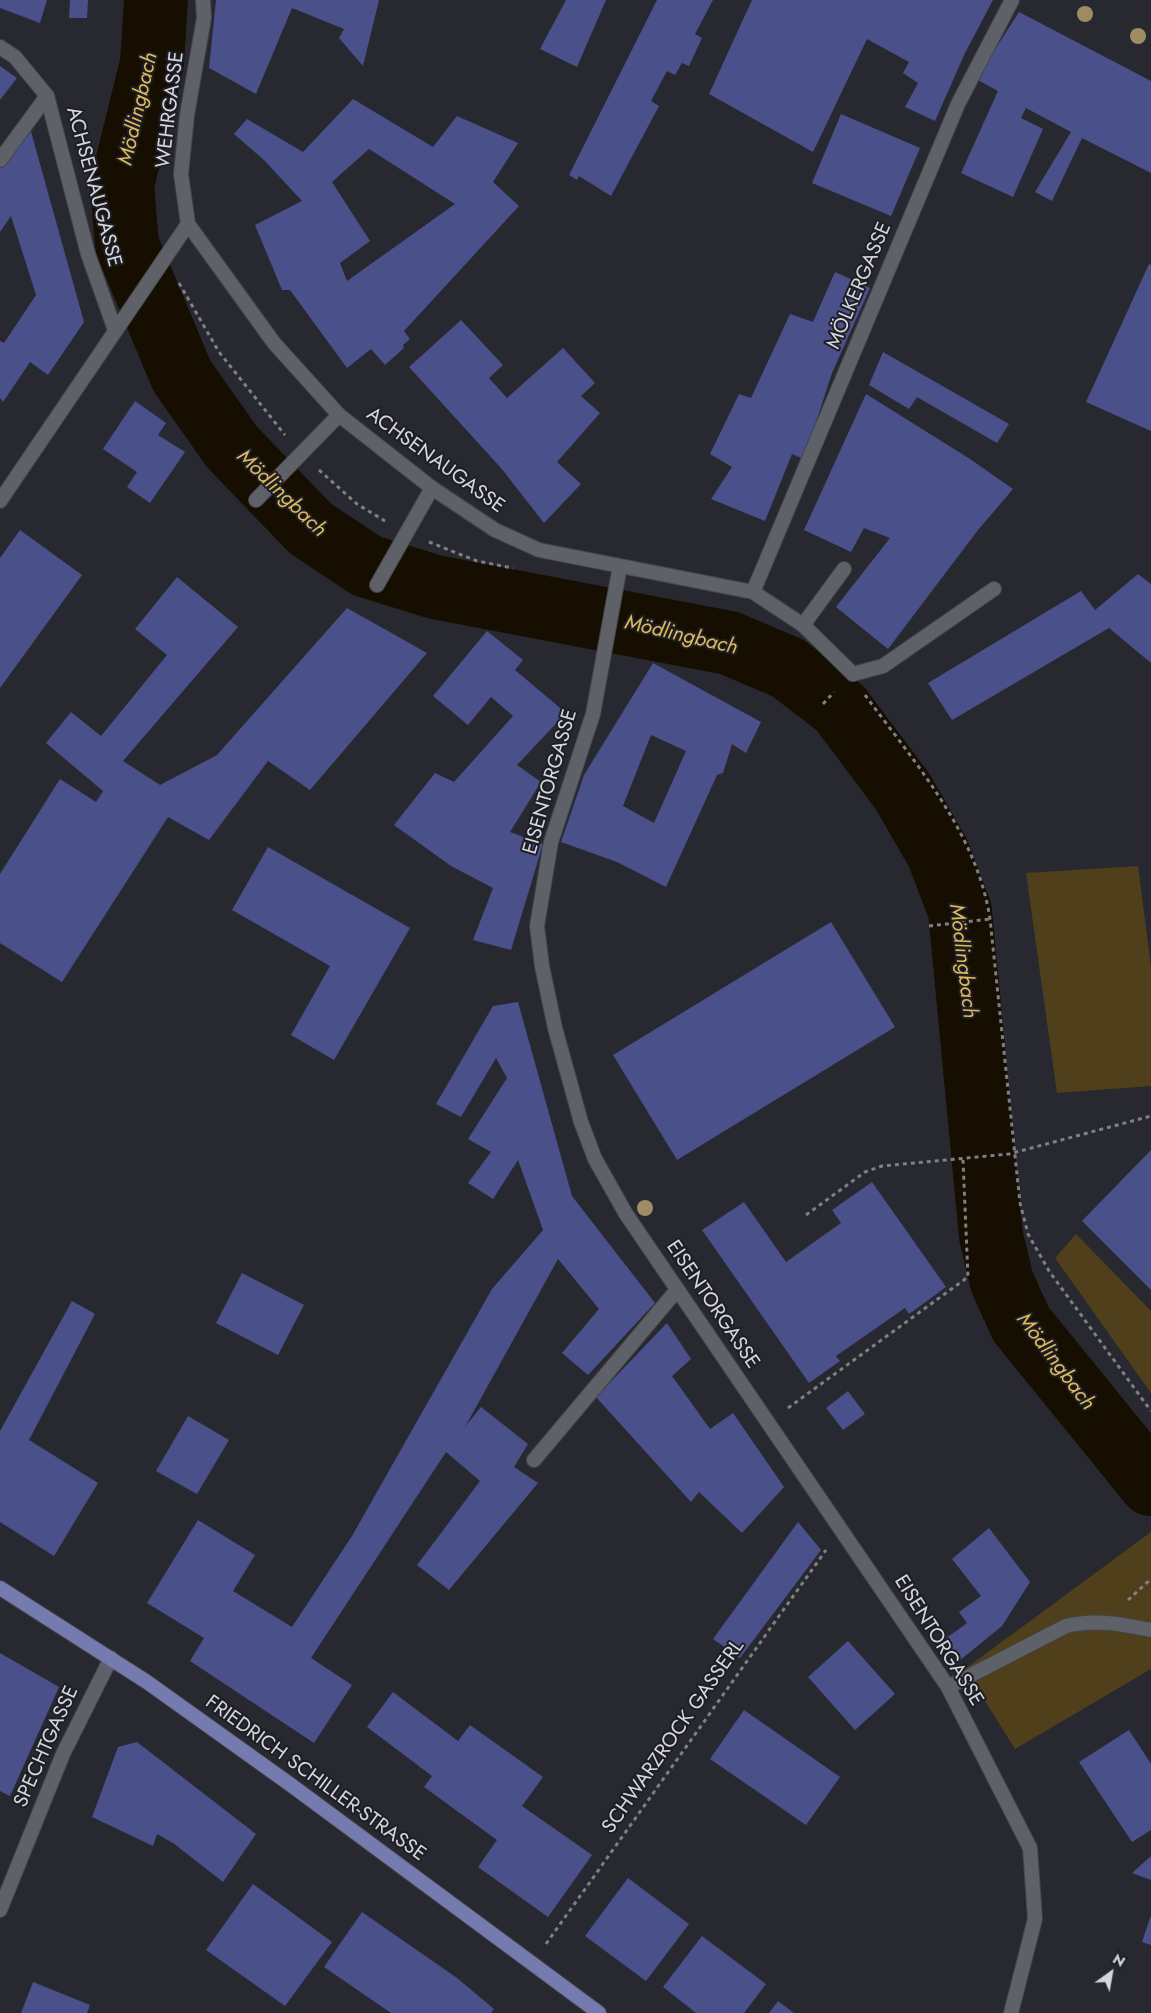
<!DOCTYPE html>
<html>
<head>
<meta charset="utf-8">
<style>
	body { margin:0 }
	#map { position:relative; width:1151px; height:2013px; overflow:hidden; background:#282930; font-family:Jost,sans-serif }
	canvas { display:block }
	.north { position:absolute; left:1086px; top:1948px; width:50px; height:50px; -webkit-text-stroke:4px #1e1f26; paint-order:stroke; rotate:32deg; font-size:14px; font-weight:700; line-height:20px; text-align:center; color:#d6d7dc }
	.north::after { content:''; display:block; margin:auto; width:18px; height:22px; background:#d6d7dc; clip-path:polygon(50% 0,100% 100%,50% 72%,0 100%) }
</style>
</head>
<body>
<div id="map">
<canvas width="1151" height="2013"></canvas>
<div class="north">N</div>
</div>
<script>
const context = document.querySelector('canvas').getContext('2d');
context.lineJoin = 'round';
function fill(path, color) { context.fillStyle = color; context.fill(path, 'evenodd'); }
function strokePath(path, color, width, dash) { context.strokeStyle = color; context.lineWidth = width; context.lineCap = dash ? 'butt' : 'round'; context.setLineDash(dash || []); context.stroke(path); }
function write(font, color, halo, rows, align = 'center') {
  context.font = font + ' Jost,sans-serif'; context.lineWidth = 4; context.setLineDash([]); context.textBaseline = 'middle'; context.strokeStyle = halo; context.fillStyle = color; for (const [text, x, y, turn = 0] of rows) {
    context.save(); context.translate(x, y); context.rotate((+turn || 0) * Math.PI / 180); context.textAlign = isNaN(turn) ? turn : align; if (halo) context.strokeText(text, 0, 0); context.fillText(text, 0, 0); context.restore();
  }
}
fill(new Path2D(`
	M1138,866L1151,967V1086L1057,1093L1026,873Z
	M1076,1234L1151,1311V1393L1055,1258Z
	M1151,1532V1669L1015,1749L965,1669Z`), '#4f401b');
strokePath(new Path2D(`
	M156,0L152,63L122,185L127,245L182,376L232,447L311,529L367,566L435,587L729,643L788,668L840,708L903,792L938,853L960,911L991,1236L1002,1282L1021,1324L1151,1484`), '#160e00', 64);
fill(new Path2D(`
	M0,0H47L40,23L0,8Z
	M70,0H88L87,18H69Z
	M216,0H379L363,66L339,38L344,29L292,8L256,94L209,68Z
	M566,0H606L577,67L540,49Z
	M657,0H713L695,34L702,38L689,66L682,63L675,75L667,71L651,101L659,106L611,196L579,176L577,180L569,175Z
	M752,0H993L965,53L935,121L905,107L918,83L903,73L909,62L867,39L813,152L709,94Z
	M1019,12L1151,81V173L1082,138L1052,201L1035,192L1071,132L1026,108L1021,118L1043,129L1013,197L961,173L998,91L976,79Z
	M0,66L17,78L0,100Z
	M353,99L433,147L457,116L518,143L493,182L519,206L404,331L410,339L403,345L404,348L385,365L371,349L347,368L290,290H282L255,225L302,201L264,160L234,134L247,119L303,152ZM369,149L455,204L347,281L340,263L370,241L332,182Z
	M841,114L920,148L891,216L812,183Z
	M30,128L84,322L48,375L30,362L3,402L0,398V341L4,343L36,295L11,216L0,232V169Z
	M1149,264L1151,265V431L1086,402Z
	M835,272L870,288L832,373L804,459L792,454L765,521L711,499L732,467L710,454L739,394L751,398L790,314L813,322Z
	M461,320L503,365L489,378L507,398L563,348L595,383L581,396L600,413L557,462L581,484L544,523L501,468L409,367Z
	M883,352L1009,424L997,443L917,397L909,409L869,385Z
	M866,394L970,459L1013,489L978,530L888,649L836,607L890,538L864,528L851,552L804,530Z
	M135,401L166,423L158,435L185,452L150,503L127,487L137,472L103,449Z
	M20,530L82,575L0,688V558Z
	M1138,574L1151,584V663L1109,628L952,720L928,683L1081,591L1095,610Z
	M177,577L238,627L123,761L160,785L217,755L347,608L427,653L310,790L268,761L209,840L168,817L62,982L0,943V874L60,779L96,802L103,791L46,743L71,712L101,736L167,655L135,629Z
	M487,631L523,660L515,670L566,713L517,765L541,782L510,832L543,844L511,950L473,940L493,888L451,866L394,825L435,773L454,782L513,716L491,697L468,725L433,696Z
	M653,663L761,722L746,753L732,744L723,773L717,775L666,887L617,862L561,842L584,775ZM651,735L686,751L654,823L623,806Z
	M268,847L410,928L334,1060L291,1035L330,966L232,910Z
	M831,922L895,1027L677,1160L613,1055Z
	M518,1002L572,1196L655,1303L588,1375L562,1353L599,1309L558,1259L465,1427L481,1407L528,1444L514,1467L538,1483L449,1590L417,1565L480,1481L446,1452L311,1658L352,1685L314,1743L190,1661L204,1638L147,1603L198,1520L255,1555L233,1591L292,1627L352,1536L492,1289L543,1230L518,1160L493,1199L468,1183L491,1152L468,1139L507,1078L496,1058L461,1117L436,1104L493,1006Z
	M1151,1150V1290L1082,1221Z
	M872,1182L946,1287L909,1314L905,1308L836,1356L840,1361L809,1383L702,1230L744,1202L786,1262L841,1223L832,1210Z
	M242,1273L304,1305L278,1355L216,1323Z
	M72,1301L95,1314L29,1440L98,1483L54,1556L0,1522V1431Z
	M667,1323L691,1359L672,1376L710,1429L733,1413L784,1487L742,1533L699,1492L691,1502L596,1397Z
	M848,1391L865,1414L843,1430L826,1408Z
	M188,1416L229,1440L197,1494L156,1471Z
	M798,1522L821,1550L740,1658L713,1639Z
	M989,1528L1030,1582L1002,1626L959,1661L945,1639L967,1623L959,1612L981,1596L952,1559Z
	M848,1641L895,1694L855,1730L808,1677Z
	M0,1653L59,1687L10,1796L0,1791Z
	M393,1692L458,1741L470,1725L543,1777L522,1806L592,1855L548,1917L478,1867L497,1840L424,1787L432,1776L367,1727Z
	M744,1710L840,1777L806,1825L710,1759Z
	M1129,1730L1151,1764V1830L1132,1842L1079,1762Z
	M137,1742L256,1834L223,1882L173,1843L157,1834L153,1846L92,1817L118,1747Z
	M1151,1856V1880L1132,1873Z
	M628,1878L689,1924L646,1981L585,1936Z
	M253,1884L332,1942L285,2006L206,1950Z
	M362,1912L457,1978L494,2009L491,2013H391L324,1967Z
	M1151,1915V1945L1142,1942Z
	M702,1936L766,1984L744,2013H696L663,1987Z
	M33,1982L90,2005L87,2013H21Z
	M778,2001L794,2013H769Z`), '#4a508a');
const service = new Path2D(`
	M0,160L47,96
	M256,500L339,415
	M377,585L432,488
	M803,625L844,569
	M853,674L883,666L994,589
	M534,1460L677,1290`);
const pedestrian = new Path2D(`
	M948,1687L1066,1626C1096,1619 1121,1624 1151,1630`);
const minor = new Path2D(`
	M203,0L204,18L187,115L181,174L188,224L274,343L339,415L432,488L495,530L539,550L753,592L803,625L853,674
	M0,47L15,57L47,96L88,254L115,330
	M0,501L188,224
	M620,566L593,714L551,842L537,926L542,966L555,1028L581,1122L595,1159L626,1214L948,1687L1030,1848L1035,1919L1011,2013
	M753,592L958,104L1012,0
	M0,1910L63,1754L111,1658`);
const primary = new Path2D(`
	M0,1588L147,1682L291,1785L599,2013`);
strokePath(service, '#44454b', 16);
strokePath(pedestrian, '#44454b', 16);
strokePath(minor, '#44454b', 16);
strokePath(primary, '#44454b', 16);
strokePath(new Path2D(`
	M179,283L219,352L285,435
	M319,470L357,504L385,521
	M429,542L477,561L513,568
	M865,695C915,763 977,833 990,919L1020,1203L1028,1234L1049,1271L1151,1411
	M823,704L834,692
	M929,926L990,919
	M806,1215L865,1172L882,1166L1009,1154L1151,1116
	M788,1408L968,1277L963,1160
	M1128,1600L1151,1579
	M546,1944L826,1550`), '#7f8086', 3, [4, 4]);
strokePath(service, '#5f6169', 14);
strokePath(pedestrian, '#5f6169', 14);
strokePath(minor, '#5f6169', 14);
strokePath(primary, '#757bae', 14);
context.fillStyle = '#9d8c66';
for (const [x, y] of [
	[1085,14],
	[1138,36],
	[645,1208]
]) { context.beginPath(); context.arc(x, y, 8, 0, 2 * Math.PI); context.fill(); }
write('20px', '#d6d7dc', '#1e1f26', [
	["WEHRGASSE",171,110,-83],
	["ACHSENAUGASSE",93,187,75],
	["MÖLKERGASSE",860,286,-67],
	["ACHSENAUGASSE",435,461,36],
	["EISENTORGASSE",551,782,-74],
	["EISENTORGASSE",712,1305,56],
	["EISENTORGASSE",938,1641,58],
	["SCHWARZROCK GASSERL",674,1737,-55],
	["SPECHTGASSE",47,1747,-66],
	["FRIEDRICH SCHILLER-STRASSE",315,1779,36]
]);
write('italic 21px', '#e2bb58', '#1e1f26', [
	["Mödlingbach",139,109,-77],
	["Mödlingbach",281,494,44],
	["Mödlingbach",681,636,13],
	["Mödlingbach",962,961,83],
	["Mödlingbach",1055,1362,53]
]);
</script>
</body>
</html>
